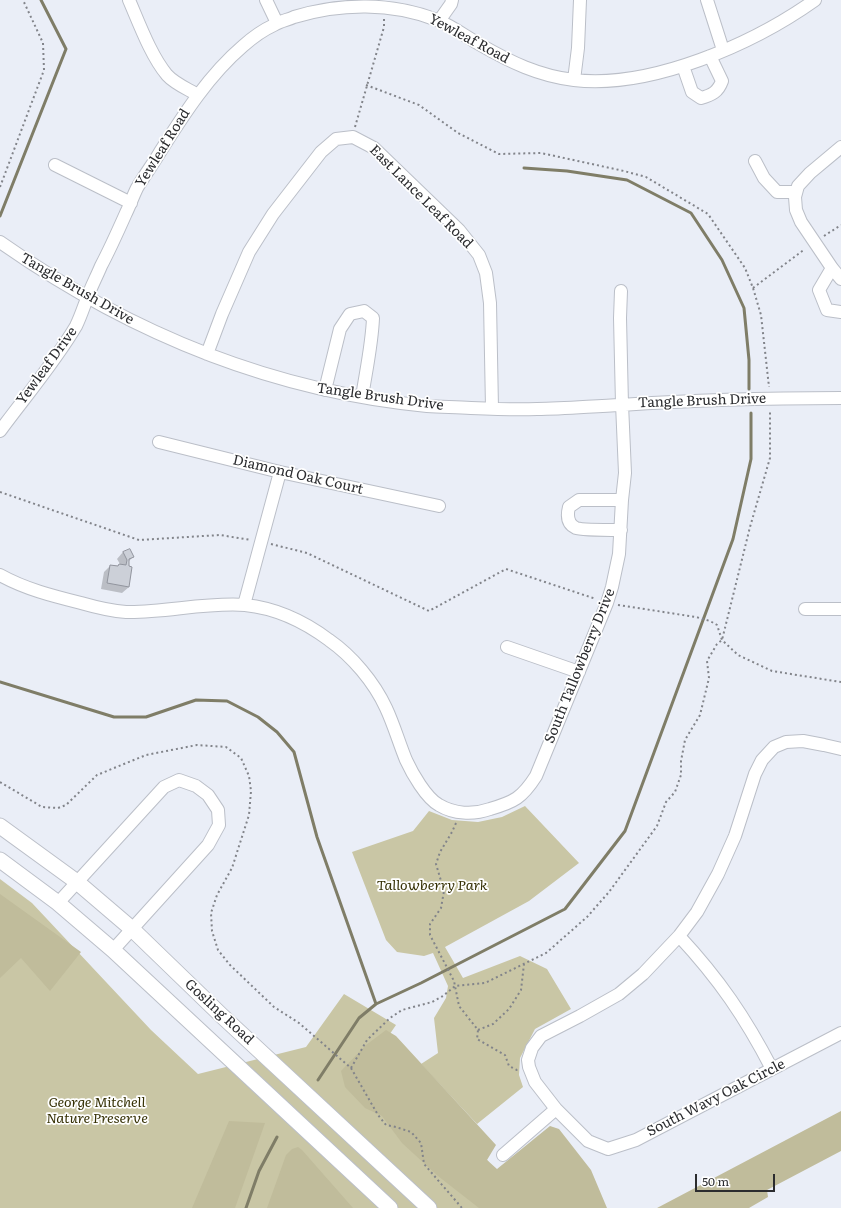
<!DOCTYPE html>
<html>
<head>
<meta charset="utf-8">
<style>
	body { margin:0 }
	#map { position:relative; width:841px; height:1208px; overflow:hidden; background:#eaeef7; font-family:Literata,serif }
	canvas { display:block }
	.scale { position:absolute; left:695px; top:1174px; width:80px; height:18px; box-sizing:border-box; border:2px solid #2b2c2f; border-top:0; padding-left:5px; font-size:12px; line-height:14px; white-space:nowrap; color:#2b2c2f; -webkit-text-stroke:3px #fff; paint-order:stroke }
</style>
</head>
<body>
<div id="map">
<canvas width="841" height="1208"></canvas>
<div class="scale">50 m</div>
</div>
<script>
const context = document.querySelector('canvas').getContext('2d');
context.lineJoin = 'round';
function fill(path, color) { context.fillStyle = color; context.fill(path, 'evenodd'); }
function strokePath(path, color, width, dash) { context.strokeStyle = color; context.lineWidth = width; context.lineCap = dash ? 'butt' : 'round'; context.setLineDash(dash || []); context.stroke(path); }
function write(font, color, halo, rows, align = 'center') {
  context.font = font + ' Literata,serif'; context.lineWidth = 3.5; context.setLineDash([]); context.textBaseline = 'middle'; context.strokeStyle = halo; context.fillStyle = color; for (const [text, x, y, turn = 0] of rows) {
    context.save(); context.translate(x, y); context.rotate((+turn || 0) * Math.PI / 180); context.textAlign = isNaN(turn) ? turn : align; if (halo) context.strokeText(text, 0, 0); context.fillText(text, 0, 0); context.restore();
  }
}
fill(new Path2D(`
	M525,806L579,863L529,901L445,947L463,978L520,956L547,969L571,1009L535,1029L520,1058L519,1075L523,1087L477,1124L421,1064L438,1053L434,1018L446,998L448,986L433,953L424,956L397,952L386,940L352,852L413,831L429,811L452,820L478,822L502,817Z
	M0,879L32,903L151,1030L198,1074L306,1047L344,994L396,1025L381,1047L479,1150L526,1208H0Z`), '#c9c6a5');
fill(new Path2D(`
	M0,894L81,952L50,991L21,958L0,978Z
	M386,1030L396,1036L496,1145L487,1160L497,1169L550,1126L559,1129L591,1170L607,1208H479L438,1176L402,1143L382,1116L365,1108L345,1087L341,1071L366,1045Z
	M841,1111V1151L767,1190L768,1197L749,1208H657Z
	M229,1121L265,1123L235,1208H192Z
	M298,1147L302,1150L353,1208H267L286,1155L292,1149Z`), '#c0bc9b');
fill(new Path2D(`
	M123,552L133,557L128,562L129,587L122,593L101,589L104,572L110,566L117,567L120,564L117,559Z`), '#0003');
strokePath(new Path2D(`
	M524,168L567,171L627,180L691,213L722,260L744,308L749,360V389
	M0,216L66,49L41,0
	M0,682L114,717H146L196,700L227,701L258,717L277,732L294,752L317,837L376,1004
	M318,1080L359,1018L376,1004L421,983L565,909L625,831L733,539L751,459V413
	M246,1208L259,1171L277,1137`), '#7f7d67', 3);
const building = new Path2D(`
	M130,549L134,557L129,559V566L132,567L129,587L107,583L110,565L118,566L119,564L126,565L127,560L123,552Z`);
fill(building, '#ccd0d8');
strokePath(building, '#91949d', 1);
const minor = new Path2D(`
	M129,0C139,23 151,56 167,75C175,84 188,89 198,95
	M266,0L277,23
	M707,0L723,50
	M439,21L451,4L452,0
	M683,66L692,92L701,98C712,95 718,92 722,81L710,56
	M574,80L578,48L580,0
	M841,147L810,173L798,186L795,197L796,210L801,222L832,268L841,279
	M755,161L764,178L777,192H796
	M55,165L131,203
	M0,242C128,332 270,391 427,406C442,407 456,407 471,408C493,409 515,410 537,409C565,409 593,406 621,405C694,400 768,398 841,398
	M832,268L819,290L827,310L841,312
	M207,354L222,314L249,252L273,214L321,152L336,139L353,137L374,148L459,230L479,255L486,273L490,303L492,408
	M325,390L340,329L350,314L364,311L373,318C372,344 366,371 362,397
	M0,431C25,397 55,362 76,326C80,318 83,309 86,301C90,289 96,278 101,266C110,249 118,231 126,213C130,205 133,196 137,188C144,176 153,164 160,152C184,114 209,75 243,46C252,38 263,30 274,25C280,21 288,20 294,17C340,3 392,2 437,20C452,26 465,36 479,44C510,62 539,76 574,80C651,89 753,44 815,0
	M159,442L280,472L439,506
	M621,530C613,530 581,530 576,528C567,524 567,515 569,507L579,500H622
	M0,575C25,589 53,596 81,603C95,607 111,611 126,612C165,613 205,602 245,605C275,608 305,622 329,640C352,656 374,682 386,708C394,725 399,743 406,760C412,773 426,798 439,805C454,814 473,815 490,809C514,802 522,798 536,776L607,603L612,587L619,554L622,500L625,473L622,404L620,318L621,291
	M244,605L280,472
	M805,609H841
	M507,647L579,672
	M841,749L824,745L803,741L786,742L774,747L762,760L755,774L735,836L718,874L697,912L679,936L643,974L619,994L580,1016L541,1036L532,1048L528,1060L529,1067L535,1082L556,1109L588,1141L608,1149L636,1140L841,1033
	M58,903L164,787L179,780L196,786L208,795L218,810L219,825L208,845L113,950
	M679,936C719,979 745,1017 772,1069
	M503,1155L556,1109`);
const major = new Path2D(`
	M0,826L77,882L132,929L221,1015L429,1208
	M0,860L58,903L113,950L390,1208`);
strokePath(minor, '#bbbfc8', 14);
strokePath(major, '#bbbfc8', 17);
strokePath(new Path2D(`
	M366,85L419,105L458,133L499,154L541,153L624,171L646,177L708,214L745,268L753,288L761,315L769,387
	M355,127L384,27V19
	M0,187L44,70L43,43L23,0
	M824,236L841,225
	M753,288L805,249
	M0,492L139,540L220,535L251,540
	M271,544L307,553L429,611L506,569L596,599
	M618,605L696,617L710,621L717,625L722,640L738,655L772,671L841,682
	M0,782L42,807L58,808L66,805L97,775L146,755L197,745L226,747L241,758L249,776L251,791L249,815L232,868L217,895L211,913L212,931L218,950L230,965L274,1007L299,1023L351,1068L378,1115L386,1125L396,1127L411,1132L421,1143L424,1164L462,1208
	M456,823L452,832L440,852L436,864L444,891L441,908L430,924V935L454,981L459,1006L478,1030L477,1039L505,1055L509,1066L517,1070H518
	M478,1030L493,1024L509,1009L521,990L524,964
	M351,1068L367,1040L390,1018L402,1010L432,1002L443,996L455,986L485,983L546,953L587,917L609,892L657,826L666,802L675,792L681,775V761L685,740L700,715L709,678L707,661L717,644L722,640L750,527L770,458V410`), '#82848a', 2, [2, 3]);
strokePath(minor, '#fff', 12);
strokePath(major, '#fff', 15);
write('14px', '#2b2c2f', '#fff', [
	["Yewleaf Road",469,39,28],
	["Yewleaf Road",163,148,-58],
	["East Lance Leaf Road",421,197,45],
	["Tangle Brush Drive",77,289,30],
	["Yewleaf Drive",47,366,-54],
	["Tangle Brush Drive",380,397,8],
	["Tangle Brush Drive",702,401,-2],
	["Diamond Oak Court",298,475,13],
	["South Tallowberry Drive",580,666,-68],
	["Gosling Road",219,1012,43],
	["South Wavy Oak Circle",716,1098,-27]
]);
write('italic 14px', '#353004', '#fff', [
	["Tallowberry Park",432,886],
	["George Mitchell",97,1103],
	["Nature Preserve",97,1119]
]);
</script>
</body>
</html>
